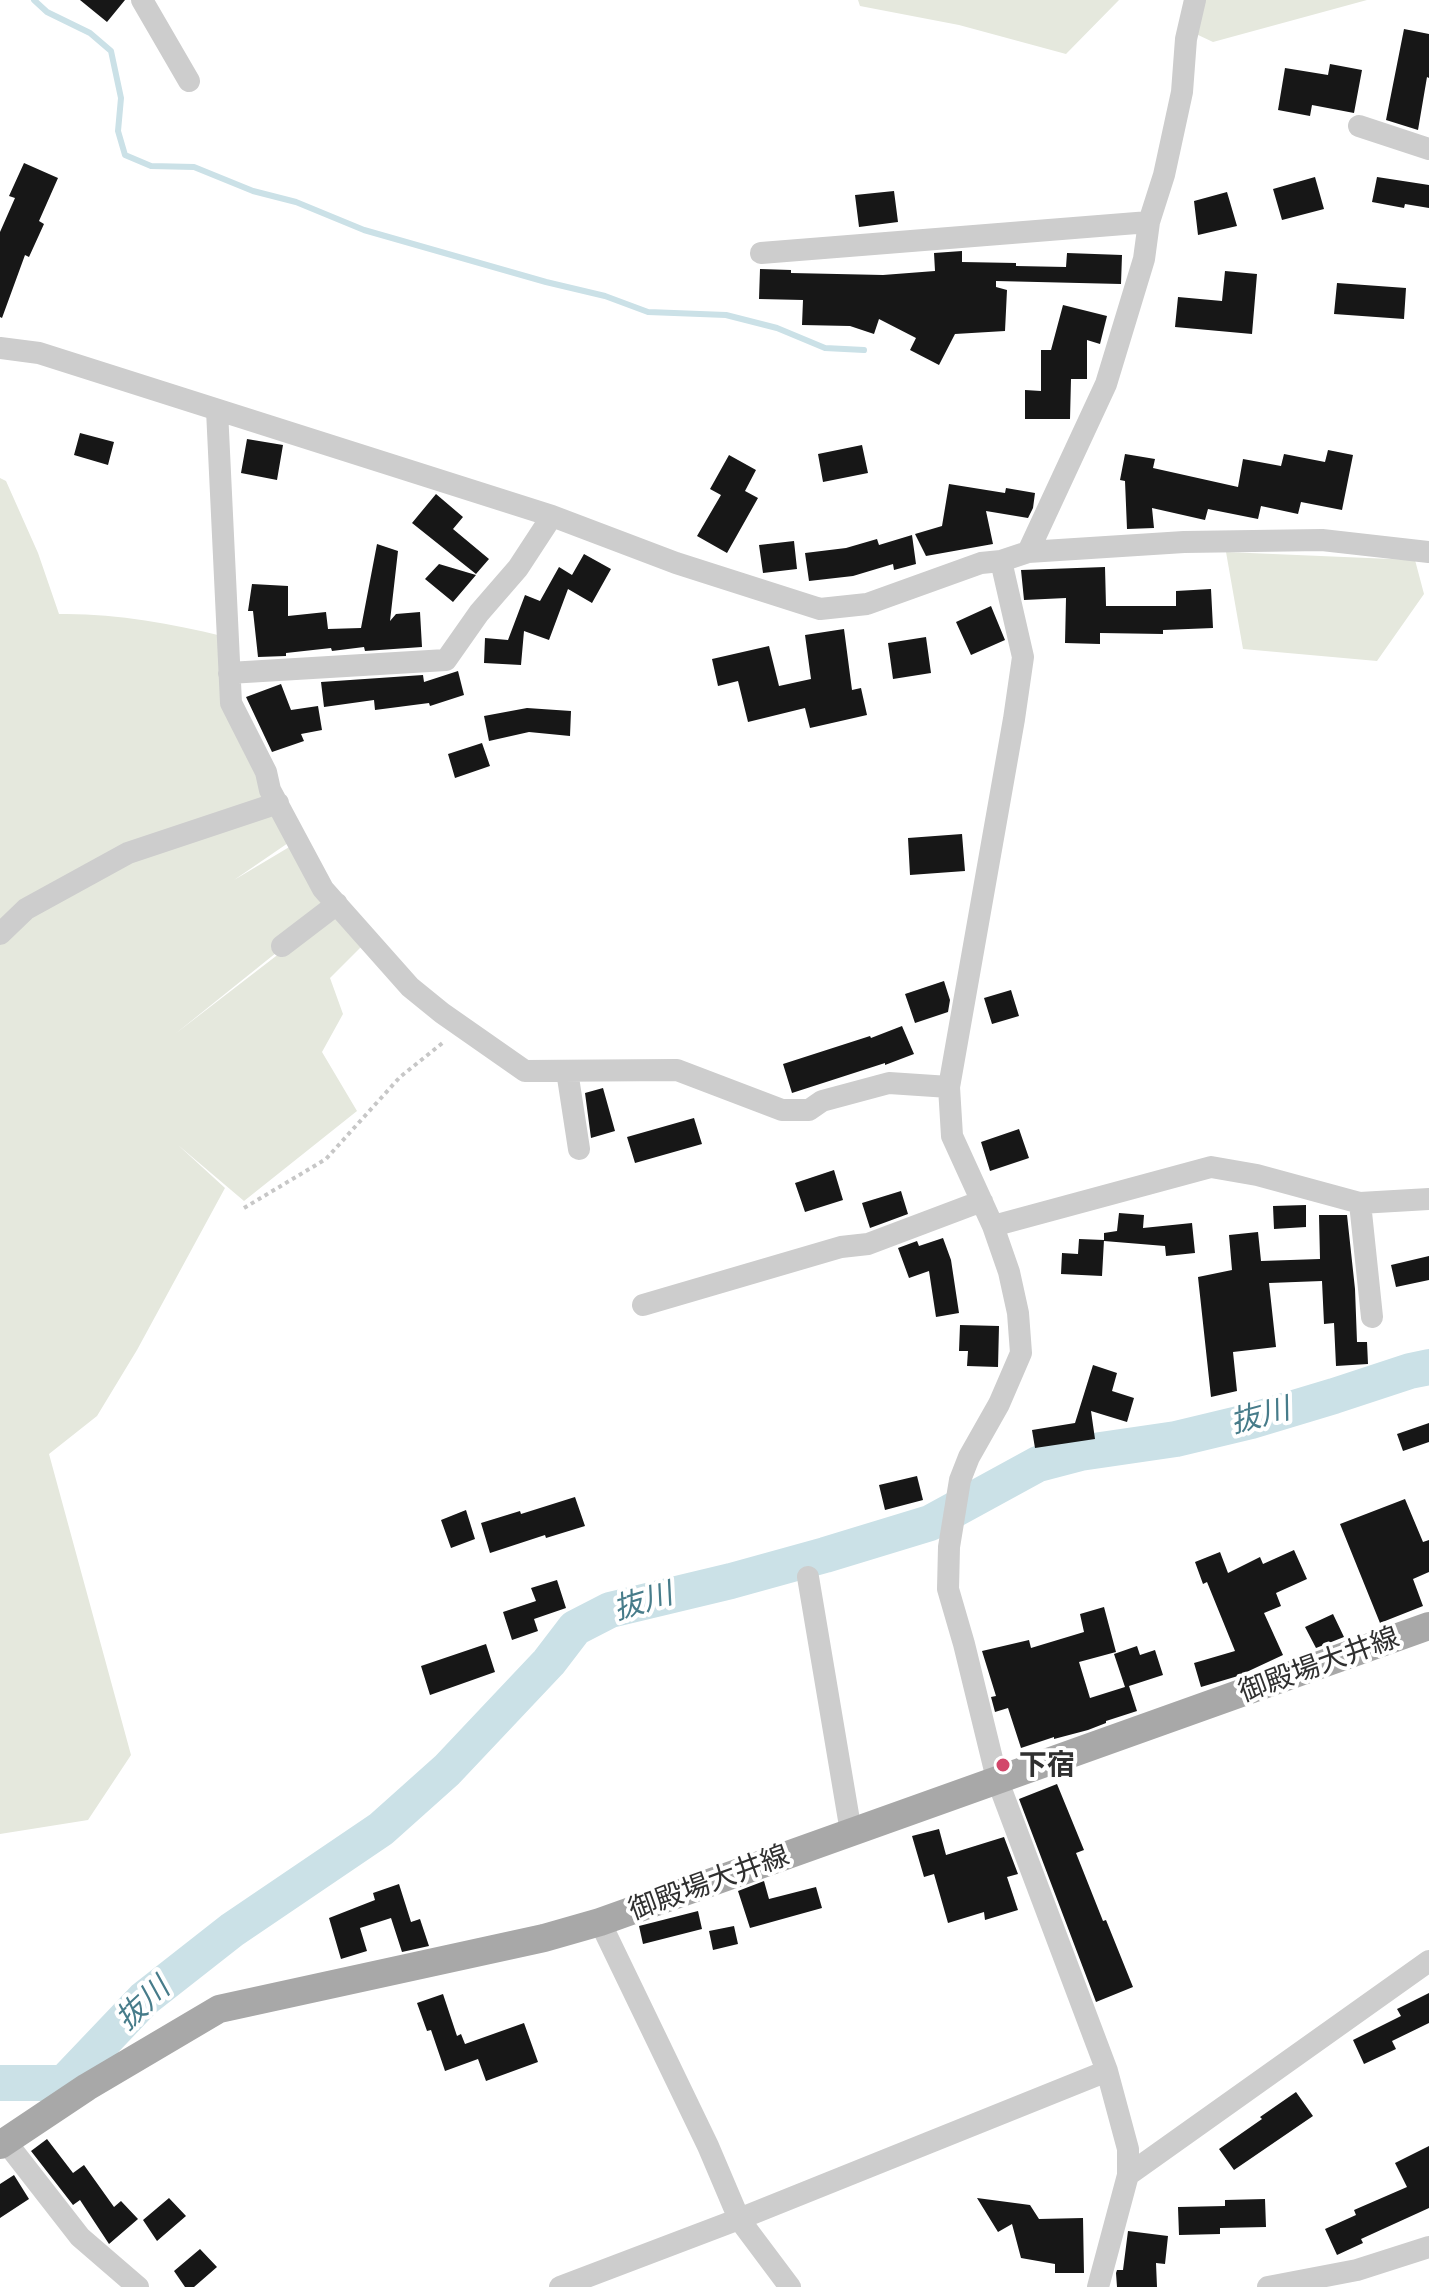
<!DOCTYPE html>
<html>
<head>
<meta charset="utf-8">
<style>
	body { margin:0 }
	canvas { display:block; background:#fff }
</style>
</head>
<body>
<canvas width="1429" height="2287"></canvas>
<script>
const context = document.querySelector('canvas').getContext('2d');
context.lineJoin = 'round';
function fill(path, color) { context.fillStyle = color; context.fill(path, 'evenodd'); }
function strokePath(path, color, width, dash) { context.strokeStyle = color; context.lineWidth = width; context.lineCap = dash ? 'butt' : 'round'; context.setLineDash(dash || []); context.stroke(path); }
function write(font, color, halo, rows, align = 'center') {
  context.font = font + ' "Public Sans","Noto Sans JP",sans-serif'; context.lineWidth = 8; context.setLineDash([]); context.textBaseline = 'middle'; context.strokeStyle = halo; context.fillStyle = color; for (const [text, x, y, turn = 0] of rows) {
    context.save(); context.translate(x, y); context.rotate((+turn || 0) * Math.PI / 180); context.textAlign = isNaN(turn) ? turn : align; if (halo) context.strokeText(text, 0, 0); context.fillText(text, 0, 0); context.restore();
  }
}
fill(new Path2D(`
	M858,0H1119L1066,54L959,25L860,6Z
	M1205,0H1367L1213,42L1196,34Z
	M0,478L6,481L38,553L59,614C113,613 170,623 222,636L230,673L291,841L234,880L296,843L337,904L175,1034L337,909L365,943L330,978L343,1014L322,1052L357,1111L244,1201L178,1145L225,1188L137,1350L97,1416L49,1454L131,1755L88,1820L0,1834Z
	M1226,552L1415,560L1424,594L1377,661L1243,649Z`), '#e5e8dd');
strokePath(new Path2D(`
	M34,0L47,12L90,33L111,51L121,98L118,131L125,155L151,166L194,167L253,191L296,202L364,230L546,282L605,296L648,312L726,315L777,328L825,348L864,350`), '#cbe1e7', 6);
strokePath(new Path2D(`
	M0,2083H64L144,1999L232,1930L381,1829L447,1770L549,1662L575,1628L610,1610L731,1581L825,1555L930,1523L1038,1464L1080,1453L1176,1439L1251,1421L1334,1396L1410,1371L1429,1367`), '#cbe1e7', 36);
fill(new Path2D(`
	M80,0H125L107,22Z
	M1404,29L1429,34V78L1427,77L1418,130L1386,120Z
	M1330,64L1362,70L1354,113L1312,105L1310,116L1278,110L1285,68L1328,75Z
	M24,163L58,178L39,221L44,224L29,257L25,255L2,318L0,317V232L15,198L9,196Z
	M1315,177L1324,209L1282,220L1273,189Z
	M1377,177L1429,185V208L1405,204L1404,208L1372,202Z
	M894,191L898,222L859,227L855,195Z
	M1227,192L1237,226L1198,235L1194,201Z
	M962,251V262L1016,263V266L1066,267L1067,253L1122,255L1121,284L996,281V287L1007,290L1005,331L955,334L939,365L910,350L916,338L879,319L874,334L850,326L802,325L803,300L759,299L760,269L791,270V273L883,275L935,271L934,253Z
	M1225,271L1257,274L1252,334L1175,327L1178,297L1222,301Z
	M1337,283L1406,288L1404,319L1334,314Z
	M1063,305L1107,316L1100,344L1087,340V379H1071L1070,419H1025V390L1041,391V350H1051Z
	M80,433L114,442L108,465L74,455Z
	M247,439L283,445L277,480L241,473Z
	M862,445L868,473L823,482L818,454Z
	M1328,450L1353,455L1342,510L1301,502L1298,514L1261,506L1258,519L1208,509L1205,520L1152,508L1154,528L1127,529L1125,481L1120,480L1125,454L1155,459L1153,468L1238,487L1243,459L1281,466L1284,454L1325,462Z
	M729,455L756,470L745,491L758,498L727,553L697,536L721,495L710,489Z
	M949,484L1005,493L1006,488L1035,493L1033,508L1028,518L986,511L993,544L926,556L915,534L942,526Z
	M436,494L463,517L453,529L489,559L476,574L412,523Z
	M912,535L916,564L894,570L893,564L853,576L809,581L805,553L846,548L877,539L879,545Z
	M794,541L797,569L763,573L759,545Z
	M377,544L398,551L390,621L396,614L420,612L422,647L365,651L364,647L332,651L331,648L286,653V656L258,657L253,611H248L252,584L288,586V616L326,612L328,629L361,628Z
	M584,554L611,569L592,603L568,589L549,640L524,631L521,665L484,663L485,638L508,640L525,595L540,601L559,567L572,575Z
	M439,564L476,575L453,602L425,579Z
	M1105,567L1106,606H1176V591L1211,589L1213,628L1163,630V634L1100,633V644L1065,643L1066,598L1024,600L1021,570Z
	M991,606L1005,640L971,655L956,622Z
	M844,629L852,690L861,688L867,715L810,728L805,708L748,722L738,681L718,686L712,659L769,646L779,686L811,679L805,635Z
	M926,637L931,673L893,679L888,643Z
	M458,671L464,695L430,706L429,703L375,710L374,700L324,707L321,682L423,675L424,682Z
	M281,684L291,710L318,706L322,730L301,734L304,741L272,752L246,697Z
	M527,708L571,711L570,736L529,732L489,741L484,716Z
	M482,743L490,766L455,778L448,754Z
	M962,834L965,871L910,875L908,838Z
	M944,981L950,1000L948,1012L915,1023L905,994Z
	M1011,990L1019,1016L992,1024L984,998Z
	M902,1026L914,1054L885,1065V1063L792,1093L783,1064L870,1036L871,1038Z
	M603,1088L615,1131L591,1138L585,1093Z
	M694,1118L702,1144L635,1163L627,1137Z
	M1019,1129L1029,1158L990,1171L981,1142Z
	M834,1170L843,1200L805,1212L795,1183Z
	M901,1191L908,1214L870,1228L862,1203Z
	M1306,1205V1227L1274,1229L1273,1206Z
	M1119,1213L1144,1215L1143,1228L1192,1223L1195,1253L1166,1256L1165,1246L1104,1241V1233L1117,1231Z
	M1319,1215H1347L1355,1289L1357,1342H1367L1368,1364L1336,1366L1334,1323L1324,1324L1322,1281L1269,1283L1276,1347L1233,1352L1237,1391L1211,1397L1198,1277L1232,1270L1229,1235L1258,1232L1261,1261L1320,1259Z
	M943,1238L951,1260L959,1313L936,1317L929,1271L909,1278L898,1248L917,1241L919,1246Z
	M1079,1239L1104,1240L1102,1276L1061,1274L1062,1253L1078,1254Z
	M1429,1256V1280L1396,1287L1391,1265Z
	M960,1325L999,1326L998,1367L967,1366L968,1351H959Z
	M1093,1365L1117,1373L1112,1391L1134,1398L1127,1422L1091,1411L1095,1439L1035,1448L1032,1430L1075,1423Z
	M1429,1423V1442L1403,1451L1397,1434Z
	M917,1476L923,1500L885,1510L879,1485Z
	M575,1497L585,1526L546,1538L545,1535L490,1553L481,1523L520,1511L521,1514Z
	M1405,1499L1423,1542L1429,1540V1572L1413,1579L1423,1606L1380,1623L1340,1524Z
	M466,1510L475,1539L451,1548L441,1520Z
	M1294,1550L1307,1579L1276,1593L1281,1606L1264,1613L1283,1655L1238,1676L1201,1687L1194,1663L1235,1651L1207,1582L1203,1584L1195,1562L1220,1552L1228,1573L1260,1557L1263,1564Z
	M557,1580L566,1608L534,1619L538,1631L512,1640L503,1612L536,1601L531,1588Z
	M1104,1607L1116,1652L1079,1662L1090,1698L1125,1687L1114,1654L1137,1646L1140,1655L1155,1650L1163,1675L1129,1686L1137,1711L1106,1721V1723L1088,1730L1054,1739V1737L1021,1748L1008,1708L995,1712L991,1697L996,1696L982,1651L1029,1640L1031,1648L1084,1632L1080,1614Z
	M1333,1614L1344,1637L1316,1648L1305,1627Z
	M486,1644L495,1672L430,1695L421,1666Z
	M1057,1784L1084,1850L1076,1853L1103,1921L1106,1920L1133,1987L1096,2002L1019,1799Z
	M939,1829L946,1855L1004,1837L1018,1874L1007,1877L1018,1910L985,1920L984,1912L948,1923L934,1874L924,1877L912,1836Z
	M764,1881L769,1899L816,1887L822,1908L750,1928L738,1891Z
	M399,1884L411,1922L420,1919L429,1946L402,1952L391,1918L360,1928L367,1951L341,1959L329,1918L375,1900L373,1893Z
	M698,1911L702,1929L643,1944L639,1926Z
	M734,1926L738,1944L713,1950L709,1931Z
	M1429,1993V2023L1392,2041L1396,2049L1364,2064L1353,2040L1401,2016L1397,2009Z
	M443,1994L457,2036L461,2034L465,2044L524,2023L538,2062L486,2081L478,2059L445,2071L431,2030L427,2031L417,2003Z
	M1296,2092L1313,2116L1234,2170L1219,2149L1262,2119L1260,2117Z
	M47,2139L73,2173L84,2165L114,2207L121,2201L138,2219L109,2244L80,2200L73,2205L31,2151Z
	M1429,2146V2208L1361,2239L1363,2243L1337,2255L1325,2229L1356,2215L1354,2210L1407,2187L1395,2163Z
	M14,2175L29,2199L0,2218V2184Z
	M169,2198L186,2216L157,2241L143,2220Z
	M977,2198L1030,2205L1039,2219L1083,2218L1084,2273H1055V2264L1021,2258L1012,2224L998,2232Z
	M1265,2199L1266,2227L1220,2228V2234L1179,2235L1178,2207L1225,2206V2200Z
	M1128,2231L1168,2236L1165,2264L1156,2263L1157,2287H1117L1116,2273L1117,2270H1123Z
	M200,2249L217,2267L194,2287H185L174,2271Z`), '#171717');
strokePath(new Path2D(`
	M244,1208L326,1159L400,1077L445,1041`), '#c7c7c7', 4, [4, 4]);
strokePath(new Path2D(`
	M142,0L189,81
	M1359,126L1429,149
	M761,253L1149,222
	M0,348L39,353L552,516L676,563L820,609L867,604L981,563L1001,561L1028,552L1184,542L1322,540L1429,552
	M217,410L231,703L266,772L270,790L323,889L410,987L442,1013L525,1071L677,1070L782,1110H809L822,1101L889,1083L949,1087
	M1028,552L1106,384L1144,259L1149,222L1164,175L1182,92L1186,39L1195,0
	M1001,561L1023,657L1014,719L949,1087L952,1136L993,1226L1009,1272L1018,1313L1021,1353L999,1404L969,1457L960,1480L949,1547L948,1589L964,1644L997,1779L1107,2071L1128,2149V2175L1098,2287
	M229,673L446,660L479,613L518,568L552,516
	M0,934L26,909L128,853L278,803
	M282,946L337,904
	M567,1071L579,1149
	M1360,1203L1372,1317
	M993,1226L1211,1167L1257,1175L1360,1203L1429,1199
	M643,1305L841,1247L868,1244L982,1201
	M808,1577L851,1832
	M600,1922L708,2146L739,2219L790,2287
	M6,2142L80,2237L138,2287
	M1128,2175L1429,1961
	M560,2287L739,2219L1107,2071
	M1268,2287L1357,2270L1429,2247`), '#cdcdcd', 22);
strokePath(new Path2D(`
	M0,2145L87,2087L219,2009L544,1938L600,1922L1429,1626`), '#a8a8a8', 28);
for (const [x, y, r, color] of [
	[1003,1765,8,"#d2476a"]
]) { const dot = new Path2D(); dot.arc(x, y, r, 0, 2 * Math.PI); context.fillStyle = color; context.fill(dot); strokePath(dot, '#fff', 3); }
write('28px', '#303030', '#fff', [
	["御殿場大井線",1319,1665,-20],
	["御殿場大井線",709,1883,-20]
]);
write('bold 28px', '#303030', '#fff', [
	["下宿",1019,1765]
], 'left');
write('italic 30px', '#477c8a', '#fff', [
	["抜川",1260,1416,-15],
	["抜川",643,1602,-17],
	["抜川",143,2004,-43]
]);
</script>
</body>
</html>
